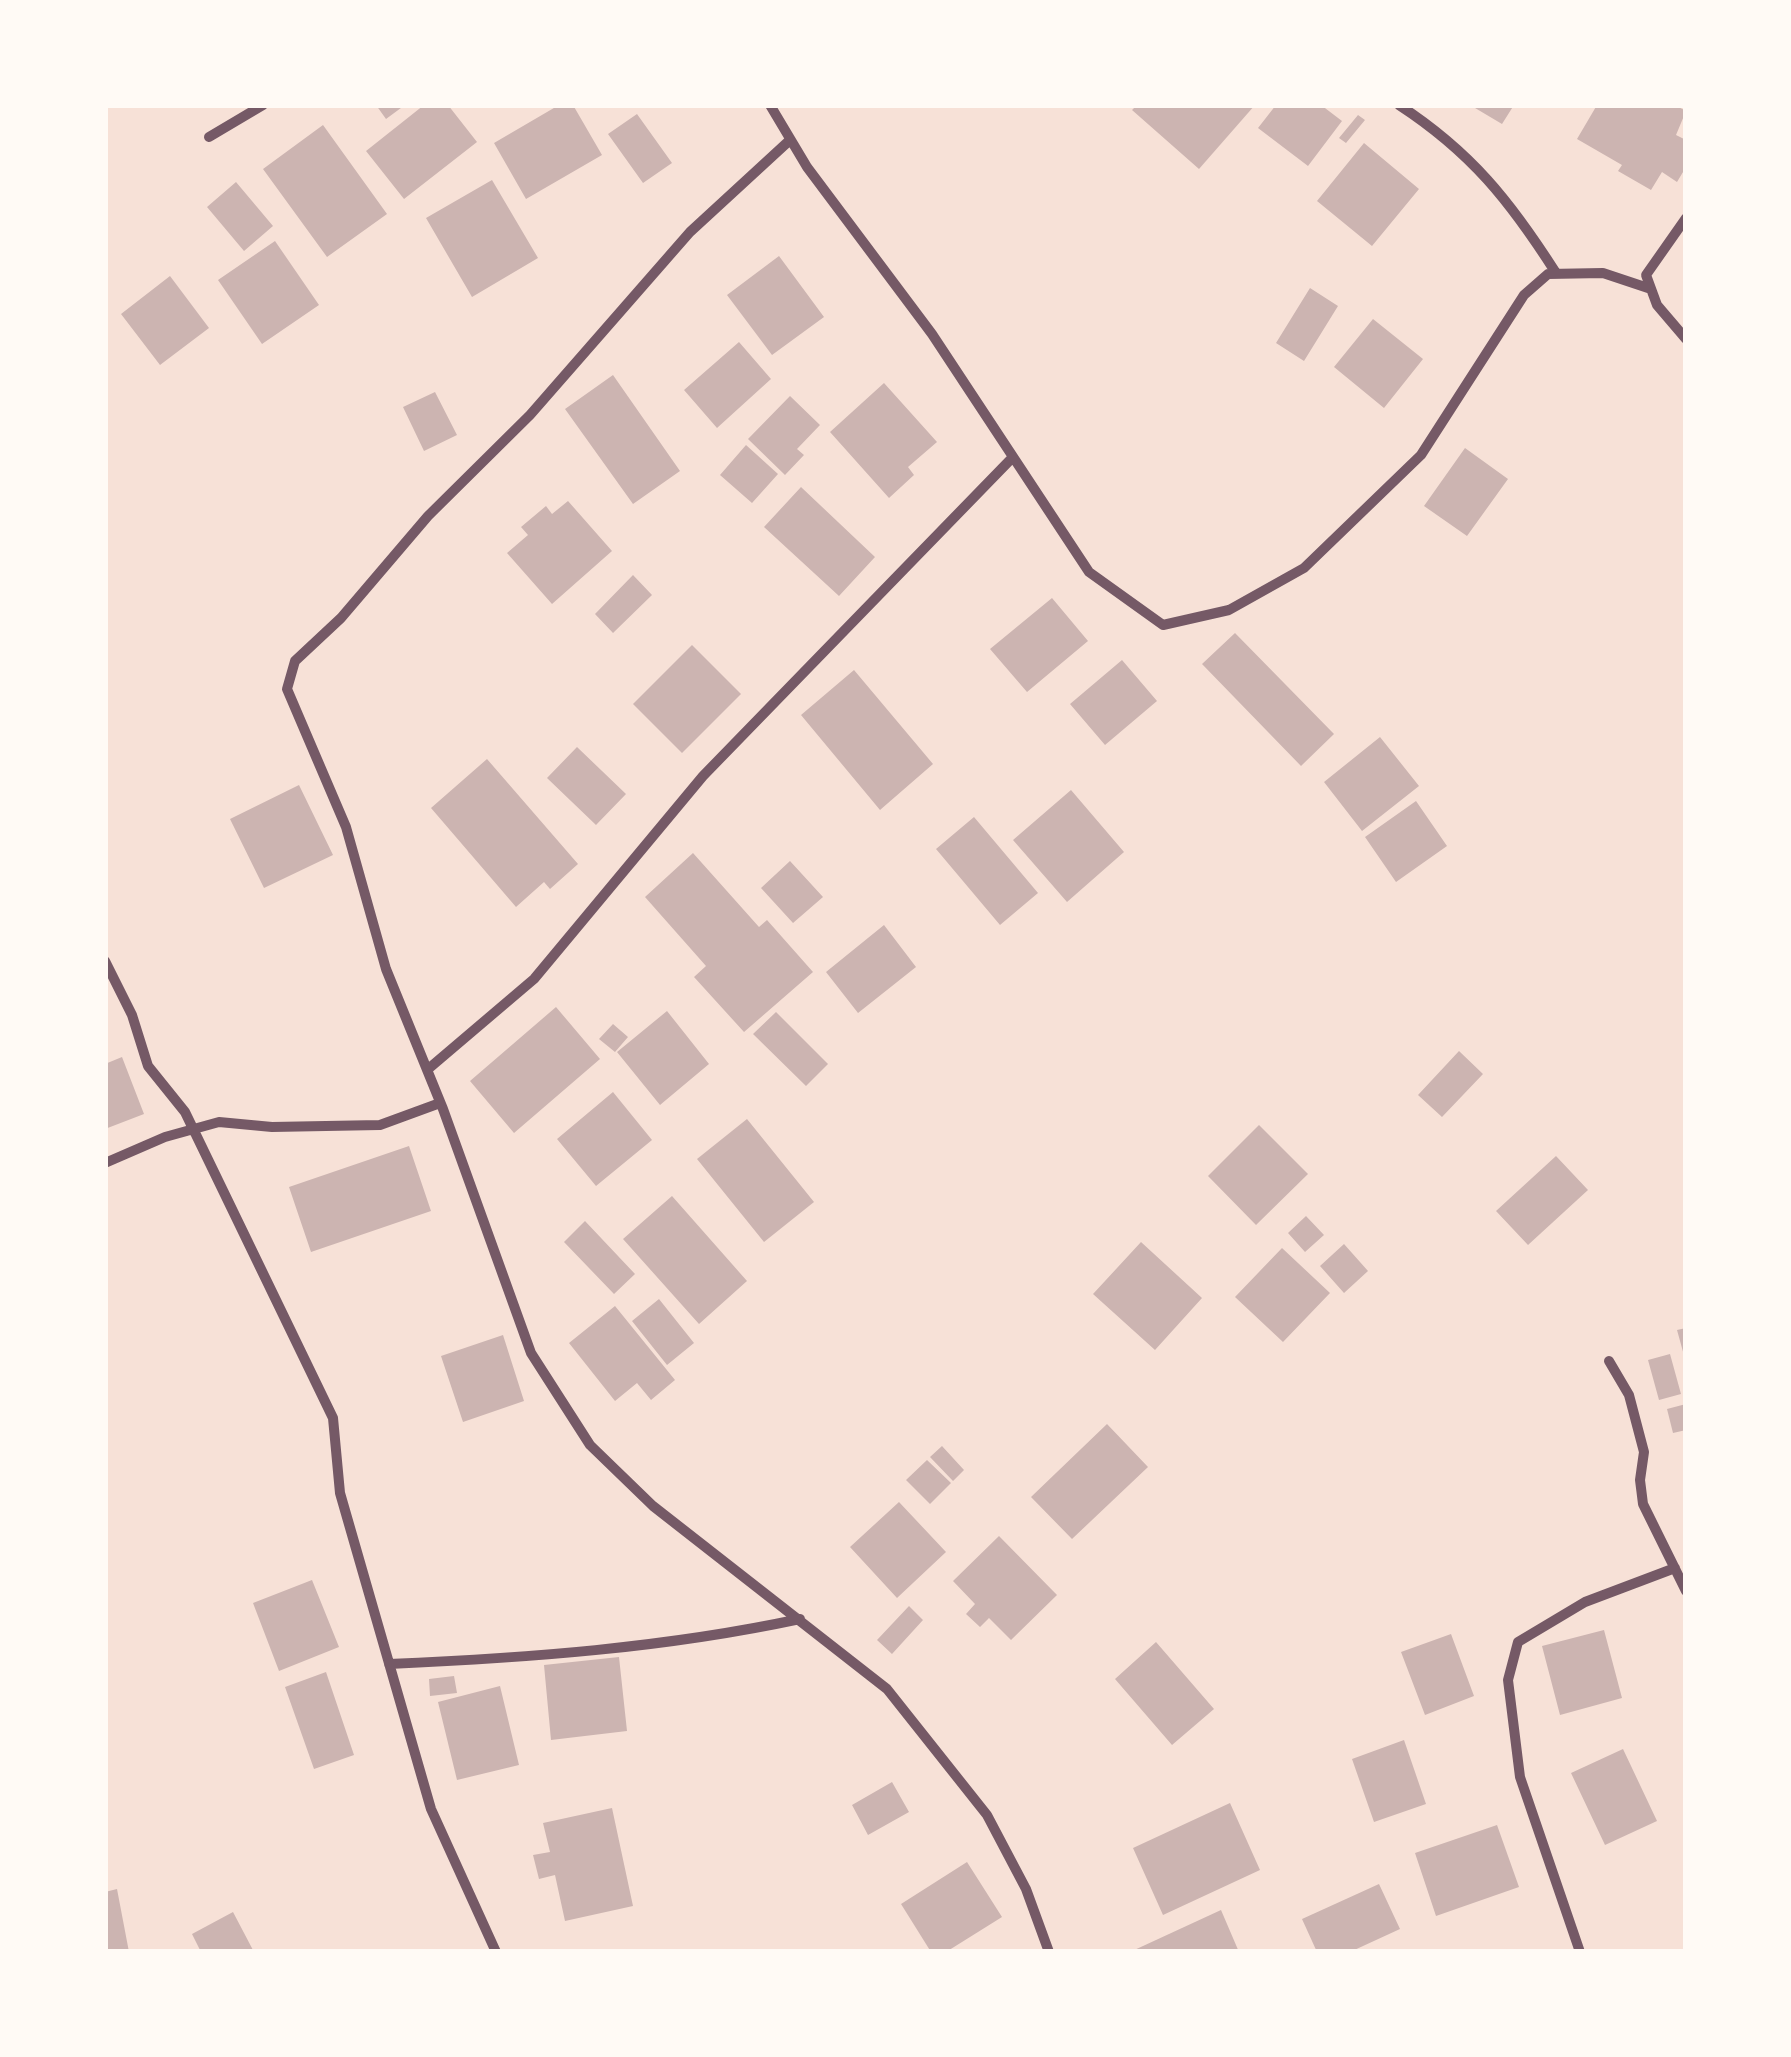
<!DOCTYPE html>
<html>
<head>
<meta charset="utf-8">
<style>
	body { margin:0 }
	#map { position:relative; width:1791px; height:2057px; overflow:hidden; background:#f7e1d7; font-family:Lato,sans-serif }
	canvas { display:block }
	.frame { position:absolute; inset:0; border:108px solid #fffaf5; pointer-events:none }
</style>
</head>
<body>
<div id="map">
<canvas width="1791" height="2057"></canvas>
<div class="frame"></div>
</div>
<script>
const context = document.querySelector('canvas').getContext('2d');
context.lineJoin = 'round';
function fill(path, color) { context.fillStyle = color; context.fill(path, 'evenodd'); }
function strokePath(path, color, width, dash) { context.strokeStyle = color; context.lineWidth = width; context.lineCap = dash ? 'butt' : 'round'; context.setLineDash(dash || []); context.stroke(path); }
fill(new Path2D(`
	M376,105H405L386,119Z
	M424,105H448L477,142L404,199L366,151Z
	M559,105H573L602,155L526,199L494,143Z
	M1137,105H1255L1199,169L1132,110Z
	M1276,105H1321L1342,121L1308,166L1258,128Z
	M1470,105H1514L1502,124Z
	M1597,105H1675L1686,111L1676,135L1686,140V167L1677,182L1662,172L1651,190L1618,171L1622,165L1577,139Z
	M637,114L672,163L643,183L608,134Z
	M1358,115L1365,120L1346,143L1339,138Z
	M323,125L387,214L327,257L263,169Z
	M1364,143L1419,189L1372,246L1317,201Z
	M492,180L538,258L472,297L426,218Z
	M236,182L273,226L244,251L207,207Z
	M275,241L319,305L262,344L218,280Z
	M779,256L824,317L772,355L727,295Z
	M170,276L209,328L160,365L121,314Z
	M1310,288L1338,306L1304,361L1276,343Z
	M1373,319L1423,359L1384,408L1334,367Z
	M739,342L771,379L717,428L684,390Z
	M613,375L680,471L633,504L565,409Z
	M884,383L937,442L908,467L914,475L889,498L830,432Z
	M435,392L457,435L424,451L403,407Z
	M790,396L820,425L797,449L804,455L785,475L748,439Z
	M746,445L778,474L752,503L720,475Z
	M1465,448L1508,479L1467,536L1424,506Z
	M801,487L875,557L839,596L764,527Z
	M568,501L612,551L552,604L507,553L528,535L521,527L546,506L552,514Z
	M633,575L652,595L613,633L595,614Z
	M1052,598L1088,641L1027,692L990,649Z
	M1235,633L1334,734L1301,766L1202,664Z
	M692,645L741,694L682,753L633,704Z
	M1122,660L1157,701L1105,745L1070,704Z
	M854,670L933,764L880,810L801,715Z
	M1380,737L1419,786L1362,831L1324,782Z
	M577,747L626,794L596,825L547,778Z
	M487,759L578,864L550,889L544,882L516,907L431,808Z
	M299,785L333,855L264,888L230,819Z
	M1071,790L1124,852L1067,902L1013,840Z
	M1416,801L1447,846L1396,882L1365,837Z
	M974,817L1038,893L1000,925L936,849Z
	M693,853L759,927L767,920L813,972L744,1032L694,977L706,966L645,897Z
	M790,861L823,897L793,923L761,888Z
	M884,925L916,967L858,1013L826,972Z
	M556,1007L600,1059L514,1133L470,1081Z
	M667,1011L709,1064L660,1105L617,1052Z
	M776,1012L828,1064L806,1086L753,1034Z
	M613,1024L628,1037L615,1052L599,1039Z
	M1459,1051L1483,1074L1442,1117L1418,1095Z
	M122,1057L144,1114L105,1129V1064Z
	M613,1092L652,1140L596,1186L557,1139Z
	M747,1119L814,1202L764,1242L697,1159Z
	M1259,1125L1308,1174L1256,1225L1208,1176Z
	M409,1146L431,1211L311,1252L289,1187Z
	M1556,1156L1588,1190L1528,1245L1496,1211Z
	M672,1196L747,1281L699,1324L623,1239Z
	M1306,1216L1324,1235L1305,1252L1288,1233Z
	M585,1221L635,1274L614,1294L564,1242Z
	M1141,1242L1202,1298L1155,1350L1093,1294Z
	M1344,1244L1368,1271L1344,1293L1320,1266Z
	M1282,1248L1330,1293L1283,1342L1235,1297Z
	M659,1299L694,1343L667,1365L632,1321Z
	M615,1306L675,1380L651,1400L637,1383L615,1401L569,1343Z
	M1686,1328V1359H1685L1677,1330Z
	M503,1335L524,1401L463,1422L441,1356Z
	M1670,1354L1681,1394L1659,1400L1648,1360Z
	M1686,1404V1430L1673,1433L1667,1409Z
	M1107,1424L1148,1467L1072,1539L1031,1497Z
	M942,1446L964,1470L953,1481L930,1457Z
	M927,1460L951,1483L930,1504L906,1480Z
	M899,1502L946,1552L897,1598L850,1547Z
	M999,1536L1057,1595L1011,1640L989,1618L980,1627L966,1614L975,1604L953,1581Z
	M312,1580L339,1647L279,1671L253,1603Z
	M909,1606L923,1620L892,1654L877,1640Z
	M1604,1630L1622,1698L1560,1715L1542,1646Z
	M1451,1634L1474,1696L1425,1715L1401,1652Z
	M1156,1642L1214,1709L1172,1745L1115,1679Z
	M619,1657L627,1731L551,1740L544,1665Z
	M326,1672L354,1755L314,1769L285,1687Z
	M454,1676L457,1693L430,1696L429,1679Z
	M500,1686L519,1765L457,1780L438,1702Z
	M1404,1740L1426,1804L1374,1822L1352,1759Z
	M1623,1749L1657,1821L1605,1845L1571,1773Z
	M892,1782L909,1812L868,1835L852,1805Z
	M1230,1803L1260,1870L1163,1915L1133,1848Z
	M612,1808L633,1906L565,1921L555,1875L539,1879L533,1855L550,1852L543,1823Z
	M1497,1825L1519,1887L1436,1916L1415,1853Z
	M967,1862L1002,1917L946,1952H931L901,1904Z
	M1379,1884L1400,1929L1350,1952H1317L1302,1919Z
	M117,1889L129,1952H105V1892Z
	M1221,1910L1239,1952H1130Z
	M233,1912L254,1952H201L192,1934Z`), '#ccb4b1');
strokePath(new Path2D(`
	M770,105L807,167L932,334L1089,572L1163,625L1229,610L1304,568L1421,455L1524,295L1548,274L1603,273L1651,289
	M1399,105C1471,152 1510,201 1556,273
	M209,137L263,105
	M790,140L690,232L530,415L428,516L341,618L295,661L287,689L346,827L386,969L443,1109L531,1353L590,1445L653,1506L887,1689L987,1815L1026,1889L1049,1952
	M1686,218L1646,275L1657,305L1686,339
	M105,961L132,1015L148,1066L185,1112L333,1418L340,1493L431,1809L496,1952
	M427,1070L534,979L703,776L1013,457
	M105,1163L165,1137L219,1122L272,1127L380,1125L440,1103
	M1609,1361L1629,1395L1644,1452L1640,1480L1643,1504L1686,1591
	M389,1664C527,1658 664,1648 800,1619
	M1580,1952L1520,1777L1508,1680L1518,1642L1585,1602L1675,1568`), '#755966', 10);
</script>
</body>
</html>
